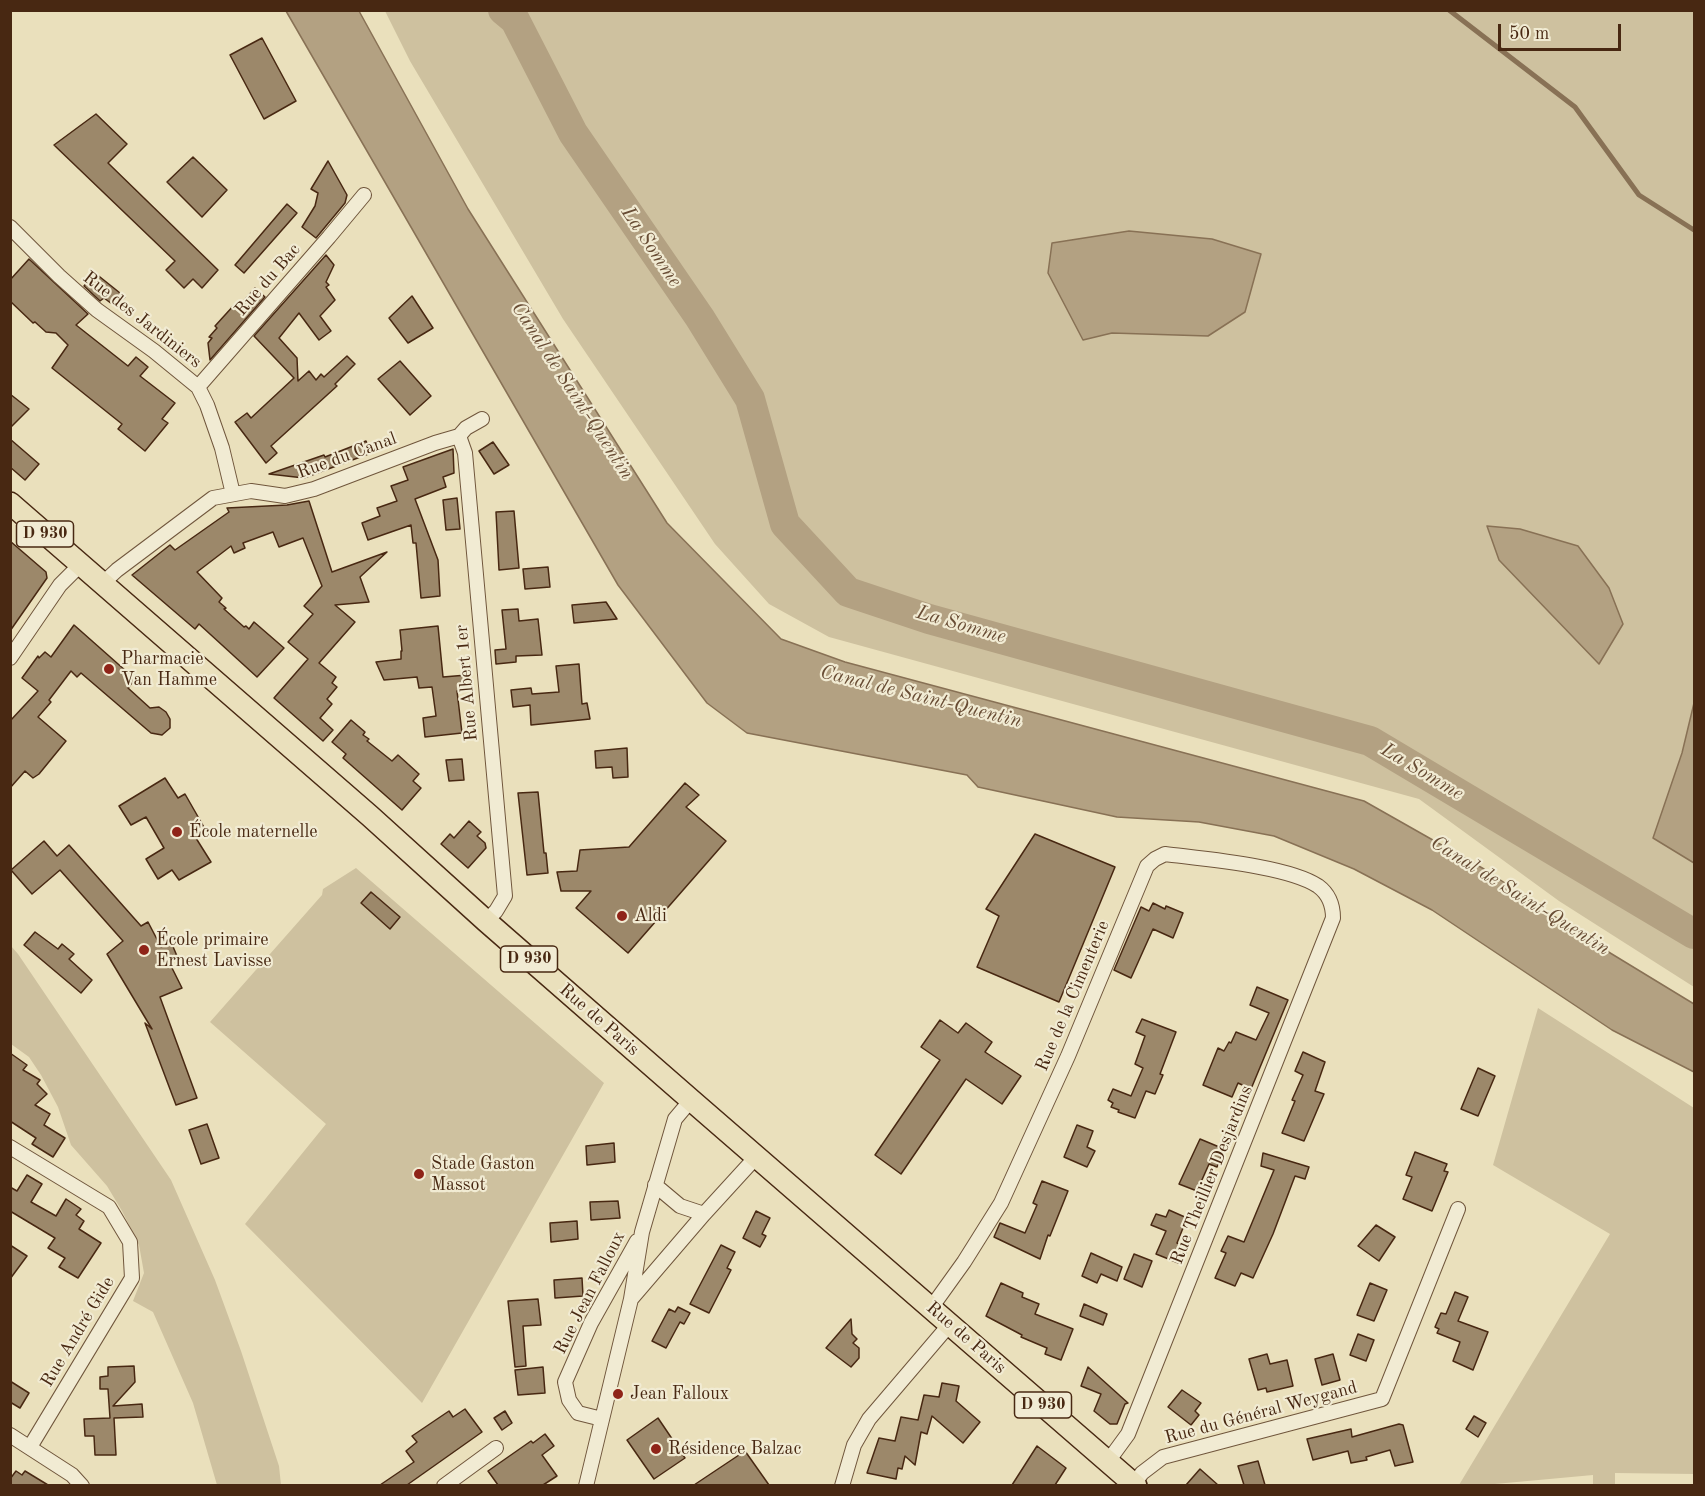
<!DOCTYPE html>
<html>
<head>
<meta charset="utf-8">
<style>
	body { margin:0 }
	#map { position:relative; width:1705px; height:1496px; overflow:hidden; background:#eae0bc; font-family:"Old Standard TT",serif }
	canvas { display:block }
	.frame { position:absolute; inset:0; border:12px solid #482812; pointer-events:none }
	.scale { position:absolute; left:1498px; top:24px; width:123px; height:27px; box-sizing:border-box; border:3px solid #482812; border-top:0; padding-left:8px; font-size:18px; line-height:21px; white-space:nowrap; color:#482812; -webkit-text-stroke:4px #f1ebd3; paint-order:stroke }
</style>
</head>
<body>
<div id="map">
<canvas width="1705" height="1496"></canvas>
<div class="frame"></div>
<div class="scale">50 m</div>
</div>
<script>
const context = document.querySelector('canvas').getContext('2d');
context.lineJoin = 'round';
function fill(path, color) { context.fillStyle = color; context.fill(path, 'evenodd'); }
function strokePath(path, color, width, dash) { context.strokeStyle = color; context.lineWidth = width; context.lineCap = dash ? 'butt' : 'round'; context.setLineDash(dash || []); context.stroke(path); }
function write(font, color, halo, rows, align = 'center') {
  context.font = font + ' "Old Standard TT",serif'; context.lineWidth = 4.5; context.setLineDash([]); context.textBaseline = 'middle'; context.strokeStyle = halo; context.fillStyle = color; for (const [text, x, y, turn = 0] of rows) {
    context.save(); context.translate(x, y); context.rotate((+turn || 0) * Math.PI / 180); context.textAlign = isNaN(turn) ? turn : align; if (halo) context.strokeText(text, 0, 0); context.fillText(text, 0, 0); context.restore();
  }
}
fill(new Path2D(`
	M385,11H1694V987L1559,901L1419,799L829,637L769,604L715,544L563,319L410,61Z
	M356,868L604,1083L422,1403L245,1224L326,1124L210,1022L322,895L323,889Z
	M11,946L18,954L171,1180L215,1280L241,1351L279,1466L281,1485H217L193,1403L153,1312L133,1301L144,1273L139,1245L122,1211L107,1186L71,1145L58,1107L41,1075L29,1057L11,1044Z
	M1538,1008L1694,1108V1474L1615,1473V1486L1593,1485V1475L1484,1485H1459L1610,1234L1493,1165Z`), '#cec19f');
const water = new Path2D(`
	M286,11H359L468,209L667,523L781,639L845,662L1364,801L1484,869L1602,948L1694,1004V1072L1612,1030L1432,910L1354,869L1274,836L1199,822L1117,817L978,787L967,775L747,733L707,703L618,585Z
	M1129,231L1212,239L1261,254L1245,312L1208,336L1112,333L1083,340L1048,273L1052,243Z
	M1487,526L1520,529L1578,546L1609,588L1623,624L1599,664L1499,560Z
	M1694,703V863L1653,838L1682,753Z`);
fill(water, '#b3a182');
strokePath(water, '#887155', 1.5);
strokePath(new Path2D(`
	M1449,10L1575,107L1639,195L1694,230`), '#887155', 5);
strokePath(new Path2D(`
	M503,10L515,20L573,133L700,318L750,399L785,524L848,592L929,619L1370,741L1694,934`), '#b3a182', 30);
const building = new Path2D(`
	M262,38L296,101L264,119L230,55Z
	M96,114L127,144L108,163L218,270L202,288L193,279L184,288L166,270L175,261L54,145Z
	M193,157L227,190L202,217L167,182Z
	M328,161L347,195L345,203L316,238L302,227L315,206L318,193L311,189Z
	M287,204L297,213L244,273L235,265Z
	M326,255L334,265L326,282L329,285L326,287L335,300L320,316L331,331L319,340L299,313L279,338L297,358L298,381L309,371L316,380L321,374L324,377L347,356L355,364L335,384L337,386L271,446L277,453L266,463L235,422L247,413L251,418L294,378L254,336Z
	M29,259L88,314L76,325L128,366L136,357L148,367L140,376L175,403L162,419L168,423L145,451L118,429L122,424L52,368L68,345L56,333L46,332L35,322L33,323L10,301V280Z
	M95,273L125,297L116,307L104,298L100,301L84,286Z
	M255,288L265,297L210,360L208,343L212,338L209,337L217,328L215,326L235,304L240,305Z
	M412,296L433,328L408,343L389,318Z
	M400,361L431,396L410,415L378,379Z
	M10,394L29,409L10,428Z
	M10,439L39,464L25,480L10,467Z
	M366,441L371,453L304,478L269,474L324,455L325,457Z
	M493,442L509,465L494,474L479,451Z
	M453,449L454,473L443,477L446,487L415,499L438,560L440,596L421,598L416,543H413L411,525L368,540L362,523L380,516L377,508L397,501L391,486L408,480L403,467Z
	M457,498L460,529L446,530L443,500Z
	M309,501L332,572L387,552L360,577L369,602L335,605L355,622L319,663L336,677L332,683L337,687L327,699L332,704L320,718L333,730L323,741L274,698L308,659L288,642L313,614L304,606L322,586L303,538L279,547L273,532L243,543L245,548L234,553L231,546L197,572L222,598L219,602L226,608L224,609L244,627L246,626L249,629L254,622L284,648L257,677L199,624L195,629L132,575L170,545L175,550L229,512L227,508L287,505Z
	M514,511L519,568L499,570L496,512Z
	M10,541L46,572L47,578L10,631Z
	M548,567L550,587L525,589L523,569Z
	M606,602L617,619L574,623L572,605Z
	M518,609L519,621L538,619L542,655L516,656V662L496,664L495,650L506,649L502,610Z
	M74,625L135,679L128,688L150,708L159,707L166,712L170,719V728L162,735L151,733L81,673L77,677L71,671L49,700L51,702L38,717L66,741L39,774L33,778L25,771L10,788V721L38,691L22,678L38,656L39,658L45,652L51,657Z
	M438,626L443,677L467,675L468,690L457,691L462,733L425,737L423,718L436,716L432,687L419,688L417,677L384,680L376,662L401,659V651H402L400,630Z
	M579,664L582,704L587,703L590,719L531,725L530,705L513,707L511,690L531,688L532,694L559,692L556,666Z
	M351,720L365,732L363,735L369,739L367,741L392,761L398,755L419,774L413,781L421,788L402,810L343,758L346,754L332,742Z
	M627,748L628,777L613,778L612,767L596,768L595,751Z
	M462,759L464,780L449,781L446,760Z
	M165,778L178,798L185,794L205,829L194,835L211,862L179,880L172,870L158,879L146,859L164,848L146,817L131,825L119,806Z
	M685,783L699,795L686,807L726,841L628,953L576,908L591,891H561L557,872L577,871L580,850L629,847Z
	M538,792L544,853H546L548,873L527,875L518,793Z
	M469,821L481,832L477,836L485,843L486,848L468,868L441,844L450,834L454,838Z
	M1035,834L1115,867L1059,1002L977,967L999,916L986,909Z
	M44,841L57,856L69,845L141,926L148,922L161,947L171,942L177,956L168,960L182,988L160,997L197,1098L176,1105L145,1023L152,1029L107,954L123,941L60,870L32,894L11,870Z
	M371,892L400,917L390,929L361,903Z
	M1153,903L1165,909L1166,906L1183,913L1173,938L1153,929L1131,978L1114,970L1141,907L1149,911Z
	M35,932L58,949L62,944L74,954L69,959L92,980L81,993L24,945Z
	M1257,987L1288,1000L1251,1089L1238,1083L1232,1097L1203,1085L1218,1048L1224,1051L1229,1042L1231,1043L1236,1032L1256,1040L1269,1013L1250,1005Z
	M1142,1019L1176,1032L1160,1074L1163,1075L1155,1094L1146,1091L1135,1118L1118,1112L1119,1110L1111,1107L1113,1103L1108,1100L1113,1089L1131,1096L1143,1068L1135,1064L1145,1036L1136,1032Z
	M940,1020L958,1033L966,1023L992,1042L985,1052L1021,1076L1002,1104L966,1079L901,1174L875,1155L940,1060L921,1047Z
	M1303,1052L1325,1062L1315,1091L1324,1094L1304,1141L1282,1133L1295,1101L1292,1100L1303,1075L1295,1071Z
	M10,1053L27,1065L23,1070L40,1080L37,1084L47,1094L35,1105L50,1114L44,1125L65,1138L53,1157L32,1144L36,1138L10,1121Z
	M1478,1068L1495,1076L1478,1116L1461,1109Z
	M207,1124L219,1158L201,1164L189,1130Z
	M1077,1125L1093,1131L1087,1147L1095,1151L1087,1167L1064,1157Z
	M1200,1139L1224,1149L1217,1167L1209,1164L1197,1191L1179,1184Z
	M614,1143L615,1162L587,1165L586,1146Z
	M1415,1152L1447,1164L1444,1171L1448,1172L1432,1211L1403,1199L1412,1177L1406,1175Z
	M1263,1153L1309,1167L1305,1179L1295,1176L1273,1234L1253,1278L1241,1273L1235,1286L1215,1278L1226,1253L1221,1251L1228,1236L1244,1242L1274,1170L1261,1166Z
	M27,1175L42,1184L31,1202L56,1216L66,1199L81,1209L76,1215L84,1221L79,1229L101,1243L78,1278L59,1267L65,1258L48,1248L55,1238L10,1211V1187L17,1191Z
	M1042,1181L1068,1191L1050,1236L1048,1235L1040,1259L994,1237L1000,1223L1025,1233L1037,1205L1033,1203Z
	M618,1201L620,1218L591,1220L590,1202Z
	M1169,1210L1187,1218L1177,1243L1188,1248L1181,1264L1156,1254L1166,1231L1151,1225L1156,1214L1166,1217Z
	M756,1211L770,1218L762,1234L766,1236L760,1247L743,1238Z
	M577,1221L578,1239L551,1242L550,1223Z
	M1376,1225L1395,1237L1379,1261L1358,1246Z
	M10,1245L27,1256L10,1279Z
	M721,1245L735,1252L727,1268L731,1270L709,1313L690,1304Z
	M1091,1253L1122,1267L1117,1281L1101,1274L1097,1283L1082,1276Z
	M1134,1254L1152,1261L1142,1287L1124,1279Z
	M582,1278L583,1296L555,1298L554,1280Z
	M1001,1283L1023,1293L1022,1297L1039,1304L1035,1314L1073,1329L1061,1360L1045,1354L1047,1348L1021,1337L1022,1335L986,1316Z
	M1370,1283L1387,1290L1374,1321L1357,1315Z
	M1455,1292L1468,1297L1458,1321L1488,1332L1473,1370L1453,1361L1460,1342L1437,1333L1439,1329L1435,1327L1441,1313L1446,1314Z
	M538,1299L541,1325L523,1326L526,1366L515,1367L508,1301Z
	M1084,1304L1107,1314L1103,1325L1080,1316Z
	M678,1307L690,1313L684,1324L680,1322L666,1348L652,1341L669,1309L675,1312Z
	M851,1319L852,1334L857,1339L853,1343L859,1348V1358L851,1367L826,1348Z
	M1358,1334L1374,1340L1366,1361L1350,1355Z
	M1267,1354L1270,1364L1287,1360L1293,1386L1267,1392L1266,1388L1258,1390L1249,1359Z
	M1333,1354L1340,1380L1322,1385L1315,1359Z
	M134,1366L135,1382L113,1406L142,1404L143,1417L114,1418L116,1455H95L94,1436H85L84,1419L110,1418L108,1389H100V1377L108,1376V1367Z
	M543,1367L545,1393L518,1395L515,1370Z
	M1088,1367L1128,1403L1125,1404L1117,1424H1110L1094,1411L1101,1394L1081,1386Z
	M10,1381L29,1393L20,1408L10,1402Z
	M942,1383L959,1386L956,1401L980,1422L963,1443L932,1416L927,1434L921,1432L915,1465L905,1456L902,1469L898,1468L896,1479L867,1473L879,1438L895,1441L901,1417L918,1420L924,1395L939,1397Z
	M1182,1390L1201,1403L1195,1411L1199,1415L1191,1425L1168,1407Z
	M465,1409L482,1432L407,1485H380L414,1462L406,1451L417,1442L412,1436L449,1411L453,1417Z
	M505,1411L512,1423L502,1430L494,1418Z
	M1474,1416L1486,1423L1478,1437L1466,1429Z
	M658,1418L685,1458L654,1479L627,1440Z
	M1399,1424L1403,1425L1413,1462L1395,1466L1390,1450L1366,1457L1367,1460L1351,1463L1348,1451L1313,1460L1307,1439L1351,1429L1352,1437Z
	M545,1434L554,1446L542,1455L557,1476L543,1485H498L488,1471L531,1441L533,1443Z
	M1037,1446L1066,1468L1055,1485H1012Z
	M745,1451L769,1485H694Z
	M1258,1461L1265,1485H1244L1238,1466Z
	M1200,1469L1218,1485H1186Z
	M16,1471L22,1475L25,1471L48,1485H10V1479Z`);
fill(building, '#9c886a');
strokePath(building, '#482812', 1.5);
const minor = new Path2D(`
	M10,227L59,276L97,310L154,351L198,387L207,405L222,448L233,494
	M198,387L329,237L364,195
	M459,436L465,453L505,896L496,911L486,921
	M102,584L117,570L213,498L251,491L285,496L314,489L435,443L459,436L466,428L482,419
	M10,658L60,585L80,565
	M10,1147L109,1207L130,1242L132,1278L30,1447
	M655,1185L680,1206L704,1214
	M632,1298L704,1214L757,1156
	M931,1308L964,1262L1001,1203L1068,1056L1147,866L1155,859L1165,854C1204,859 1288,866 1318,886C1329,894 1333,905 1333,918L1128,1434L1109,1460
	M602,1419L578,1413L569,1400L565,1382L591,1323L637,1241
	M10,1435L72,1475L82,1486
	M1134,1484L1142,1473L1163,1457L1382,1399L1458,1209
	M444,1486L496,1448
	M586,1486L631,1299L642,1232L675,1119L691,1100
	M842,1486L854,1445L869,1419L950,1324`);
const primary = new Path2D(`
	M10,503L370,816L486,921L691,1100L1136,1486`);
strokePath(minor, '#70563c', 16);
strokePath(primary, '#482812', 24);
strokePath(minor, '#f1ebd3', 14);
strokePath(primary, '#eae0bc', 21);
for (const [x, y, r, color] of [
	[109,669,6,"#8f2418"],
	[177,832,6,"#8f2418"],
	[622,916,6,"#8f2418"],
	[144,950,6,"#8f2418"],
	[419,1174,6,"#8f2418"],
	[618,1394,6,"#8f2418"],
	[656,1449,6,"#8f2418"]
]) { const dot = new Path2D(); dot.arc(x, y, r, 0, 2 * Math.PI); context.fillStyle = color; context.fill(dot); strokePath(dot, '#f1ebd3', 2); }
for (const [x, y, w] of [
	[45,534,57],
	[529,959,57],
	[1043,1405,57]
]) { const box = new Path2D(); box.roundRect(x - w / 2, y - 13, w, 26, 4.5); context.fillStyle = '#f1ebd3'; context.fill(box); strokePath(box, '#482812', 1.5); }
write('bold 16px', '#482812', null, [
	["D 930",45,534],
	["D 930",529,959],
	["D 930",1043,1405]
]);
write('18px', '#482812', '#f1ebd3', [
	["Rue du Bac",268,280,-49],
	["Rue des Jardiniers",142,320,38],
	["Rue du Canal",347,456,-20],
	["Rue Albert 1er",467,683,-95],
	["Rue de la Cimenterie",1073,996,-67],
	["Rue de Paris",599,1020,41],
	["Rue Theillier Desjardins",1212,1175,-68],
	["Rue Jean Falloux",590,1293,-63],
	["Rue André Gide",78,1332,-59],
	["Rue de Paris",966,1338,41],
	["Rue du Général Weygand",1261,1413,-15]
]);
write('18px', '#482812', '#f1ebd3', [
	["Pharmacie",121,659],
	["Van Hamme",121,680],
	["École maternelle",189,832],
	["Aldi",634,916],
	["École primaire",156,940],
	["Ernest Lavisse",156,961],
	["Stade Gaston",431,1164],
	["Massot",431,1185],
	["Jean Falloux",630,1394],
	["Résidence Balzac",668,1449]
], 'left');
write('italic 20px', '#684c34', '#f1ebd3', [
	["La Somme",651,247,56],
	["Canal de Saint-Quentin",572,391,57],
	["La Somme",961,625,16],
	["Canal de Saint-Quentin",921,697,14],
	["La Somme",1422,772,31],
	["Canal de Saint-Quentin",1520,896,32]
]);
</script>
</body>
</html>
